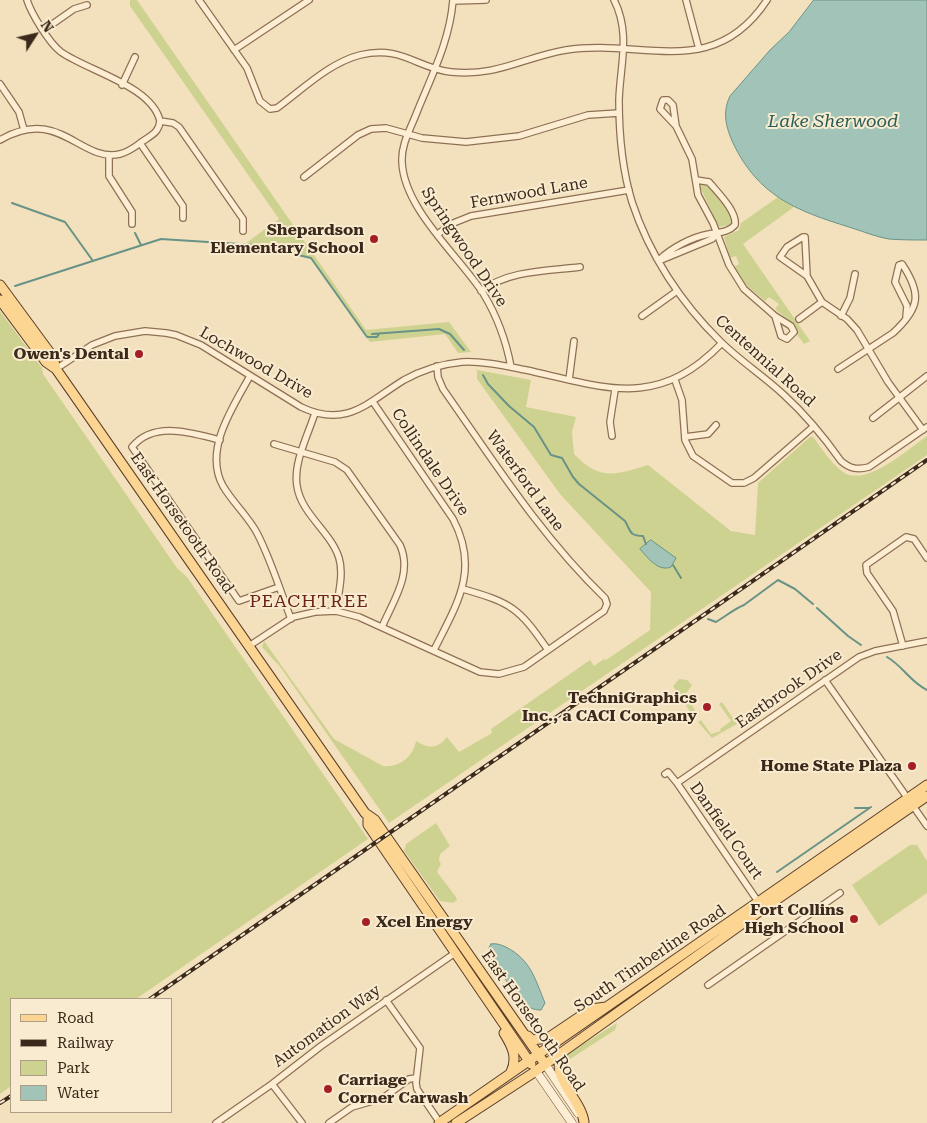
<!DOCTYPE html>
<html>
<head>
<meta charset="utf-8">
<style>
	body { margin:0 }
	#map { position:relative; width:927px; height:1123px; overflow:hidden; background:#f3e1be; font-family:"Roboto Serif",serif }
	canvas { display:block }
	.legend { position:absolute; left:10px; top:998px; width:162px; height:115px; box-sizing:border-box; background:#f9ebcf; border:1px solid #ad9d87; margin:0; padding:6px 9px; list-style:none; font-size:15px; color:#3b291b }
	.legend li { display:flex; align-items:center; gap:10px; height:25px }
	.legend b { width:25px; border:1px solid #ad9d87 }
	.north { position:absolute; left:10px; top:10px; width:50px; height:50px; -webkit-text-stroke:4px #f9ebcf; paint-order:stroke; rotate:55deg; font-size:14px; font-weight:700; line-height:20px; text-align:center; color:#3b291b }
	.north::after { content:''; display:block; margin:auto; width:18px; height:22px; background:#3b291b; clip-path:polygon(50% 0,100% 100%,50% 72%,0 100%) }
</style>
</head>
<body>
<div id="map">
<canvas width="927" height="1123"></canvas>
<ul class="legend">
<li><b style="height:6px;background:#fbd591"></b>Road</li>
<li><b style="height:6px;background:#3b291b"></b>Railway</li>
<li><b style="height:14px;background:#ced291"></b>Park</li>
<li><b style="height:14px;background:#a2c4b8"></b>Water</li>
</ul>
<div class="north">N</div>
</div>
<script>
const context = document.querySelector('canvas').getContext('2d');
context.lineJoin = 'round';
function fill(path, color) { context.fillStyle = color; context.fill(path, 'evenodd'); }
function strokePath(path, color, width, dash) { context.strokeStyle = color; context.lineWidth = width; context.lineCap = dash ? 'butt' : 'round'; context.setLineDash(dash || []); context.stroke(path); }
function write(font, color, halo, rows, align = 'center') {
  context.font = font + ' "Roboto Serif",serif'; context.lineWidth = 4; context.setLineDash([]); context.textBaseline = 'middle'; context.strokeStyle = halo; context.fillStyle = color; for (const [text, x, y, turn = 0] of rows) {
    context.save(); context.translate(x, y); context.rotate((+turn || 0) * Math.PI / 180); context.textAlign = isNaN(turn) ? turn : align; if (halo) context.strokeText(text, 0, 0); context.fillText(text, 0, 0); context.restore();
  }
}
fill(new Path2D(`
	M130,0H137L366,330L449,322L471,352L458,353L445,334L370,342L310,257L242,246L279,219L130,6Z
	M703,183L707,185L726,209L733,221L730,225L719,227L700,187Z
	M778,197L794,207L743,244L810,341L804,344L798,336L795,325L775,309L779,304L769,297L765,301L745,284L734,267L739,264L736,256L730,258L724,237L739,230L741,223Z
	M0,311L42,368L43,374L177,568L187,577L368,839L136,999H11V1086L0,1094Z
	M477,370L531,380L526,407L576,417L572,432L574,454C600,481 615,475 648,465L731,531L755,535L758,483L810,437H813C822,449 831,463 843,472C866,488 908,449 927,436V455L389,823L281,668L262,647L264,641L334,739L383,766C399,768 413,757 416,741C430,749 437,749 447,737L459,752L492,733L491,729L590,660L594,666L604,659L606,660L650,630L651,592L560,494L477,379Z
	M679,679L687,680L692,685L685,695L695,710L691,713L673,686Z
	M722,702L737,724L712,738L698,722L701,720L711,734L721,731L720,729L731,721L719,704Z
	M436,823L450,846L440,854L439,860L441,864L437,872L456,897L457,900L453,903L440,901L404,851L406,844Z
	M910,845H917L927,861V893L879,926L852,885Z
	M617,1023L615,1030L567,1061L568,1054L572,1051Z`), '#ced291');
const water = new Path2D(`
	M814,0H927V240C914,240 901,240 889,239C876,237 862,231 849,227C797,211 758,196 733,143C726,127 722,113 730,96L770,50L789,32Z
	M651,540L676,558L671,567C658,572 648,558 640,549Z
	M491,944C497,943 501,945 506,947C531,960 535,979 545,1003L541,1010C536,1010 531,1009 526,1005C522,1003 490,959 489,955C488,950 489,947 491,944Z`);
fill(water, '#a2c4b8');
strokePath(water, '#689386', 1);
strokePath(new Path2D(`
	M12,203L65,222L93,261
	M135,233L141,245
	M15,286L161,239L255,245L311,258L367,337H377L379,334
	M372,334L439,329L450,334L464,350
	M483,375L488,384L509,406L534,427L551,455L562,458L573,477L579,484L625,521C631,531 629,536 643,536L646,544
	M673,565L681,578
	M817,608L848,636L861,645
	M708,619L716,622C726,616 734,609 744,605L778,580L795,589L813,604
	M887,657C903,666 910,682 927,690
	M855,808H869
	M777,872L871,807`), '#689386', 2);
const minor = new Path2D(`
	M27,0C31,13 49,43 61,52C88,71 152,86 160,121
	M199,0L247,68L260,101L270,109L277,108C303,89 329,63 360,55C402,45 416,68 451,72C497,77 524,57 566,50C641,38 713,82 767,0
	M453,0C450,40 432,75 417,112C411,128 401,144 402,162C404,209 458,255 483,293C497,316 506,340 511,367
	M614,0C631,33 620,66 619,100C619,134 622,169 632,202C649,254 681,303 720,341C740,361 764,376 784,395C806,415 824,437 841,461C850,469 858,470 869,467L927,427
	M686,0L699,49
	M453,1L486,0
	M44,30L74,9L87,5
	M234,50L309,0
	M0,84L19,112L24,130
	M122,85L135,57
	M160,121L173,123L179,127L243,219V231
	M676,126L660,109L663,100H668L673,105L676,126L692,159L698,195L713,223L729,265L744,289L775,316L791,326L794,332L787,339L781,336L775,316
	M0,140C59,105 80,163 120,154C129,152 136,146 143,141C152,135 159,132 160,121
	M140,143L183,206V218
	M109,155V176L132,212V224
	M304,177L358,135L371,129L386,128L422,138L466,142L519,136L588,115L619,113
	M438,234L451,224L471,216L629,190
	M803,237H805L807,276L780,257L787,247Z
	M659,260C671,248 692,237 709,234C718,232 728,233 735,225C737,211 718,193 709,182L696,180
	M661,260L712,239L717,234
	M807,276L822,302L847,319L857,330L888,382L923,430
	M481,291C509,270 547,271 580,267
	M642,316L677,291
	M841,316L850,298L855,274
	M799,319L822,302
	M56,369L92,345L115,336L145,331L166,333L176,335L201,345L301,407C347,429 368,402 404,380C422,370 441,364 462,362C483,361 505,366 526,370C607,388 657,410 722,343
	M838,369L893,333C920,308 922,294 902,264L899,265L895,282L907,306L906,317
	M250,376C233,407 203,450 223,486C233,503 248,516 257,533C271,560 280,590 291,619
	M569,380L574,341
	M675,380L682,400L685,440L693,456L732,483H744L754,478L814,426
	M373,402L453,519C480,570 457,604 434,650
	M315,413C308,435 293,463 297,486C301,514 331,532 339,558C344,574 338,595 336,611
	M873,418L927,376
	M612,436L610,422L615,390
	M685,437L708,434L716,425
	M220,440C192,433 154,420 132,447L239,601L279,587
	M274,444L335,462L347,470L400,545C413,574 393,601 382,627
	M463,589C512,603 519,608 548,650
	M249,646L293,617L315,612L336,611L359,617L480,672L499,674L524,667L604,611L607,604L605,598C540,535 495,463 443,389L438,377L437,366
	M903,646L893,611L867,573L866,565L906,537L914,539L927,558
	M825,680L927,826
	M665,774L668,772L677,783L759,903
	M677,783L859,657L875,651L927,641
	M708,985L840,893
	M386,1000L420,1048L416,1083L417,1089L440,1123
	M272,1084L302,1123
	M216,1123L272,1084L321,1046L455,953
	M329,1123L352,1107L383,1098L409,1079L416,1078`);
const secondary = new Path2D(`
	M545,1064L578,1113
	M536,1071L572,1123`);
const primary = new Path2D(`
	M0,285L53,357L56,369L70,389L365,813L375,820L386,836L545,1064
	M0,300L46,362L56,369
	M368,817V825L531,1064
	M504,1033C512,1046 518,1057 511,1072
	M528,1036L532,1040L548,1038L591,1009L606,1007
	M563,1053C548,1077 581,1098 584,1122
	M439,1123L927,785
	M456,1123L533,1073L760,911L927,796`);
strokePath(minor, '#8e7055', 8);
strokePath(secondary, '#6f5138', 9);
strokePath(primary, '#5b3e2a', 11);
strokePath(minor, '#fdeed3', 5.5);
strokePath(secondary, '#fdeed3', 8);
strokePath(primary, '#fbd591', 9);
const rail = new Path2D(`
	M150,999L927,460
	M0,1103L11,1096`);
strokePath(rail, '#3b291b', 4);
strokePath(rail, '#f9ebcf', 2, [5.5]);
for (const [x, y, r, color] of [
	[374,239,5,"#a41e25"],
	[139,354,5,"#a41e25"],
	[707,707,5,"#a41e25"],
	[912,766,5,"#a41e25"],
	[854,919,5,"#a41e25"],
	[366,922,5,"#a41e25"],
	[328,1089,5,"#a41e25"]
]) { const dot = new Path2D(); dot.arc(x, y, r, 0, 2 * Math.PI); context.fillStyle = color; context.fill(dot); strokePath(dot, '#f9ebcf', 2); }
write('16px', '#3b291b', '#f9ebcf', [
	["Fernwood Lane",529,193,-10],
	["Springwood Drive",464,247,56],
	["Centennial Road",765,361,42],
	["Lochwood Drive",256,363,30],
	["Collindale Drive",430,462,56],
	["Waterford Lane",525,481,54],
	["East Horsetooth Road",182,523,55],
	["Eastbrook Drive",789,689,-35],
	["Danfield Court",726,831,55],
	["South Timberline Road",650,959,-34],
	["East Horsetooth Road",533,1021,55],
	["Automation Way",327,1026,-36]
]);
write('bold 16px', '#3b291b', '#f9ebcf', [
	["Shepardson",364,230],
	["Elementary School",364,248],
	["Owen's Dental",129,354],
	["TechniGraphics",697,698],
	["Inc., a CACI Company",697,716],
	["Home State Plaza",902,766],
	["Fort Collins",844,910],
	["High School",844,928],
	["Xcel Energy",376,922,"left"],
	["Carriage",338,1080,"left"],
	["Corner Carwash",338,1098,"left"]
], 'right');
write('italic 18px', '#285d57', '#f9ebcf', [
	["Lake Sherwood",833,122]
]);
context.letterSpacing = '1px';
write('18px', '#6d2315', '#f9ebcf', [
	["PEACHTREE",309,602]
]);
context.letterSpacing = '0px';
</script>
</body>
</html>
